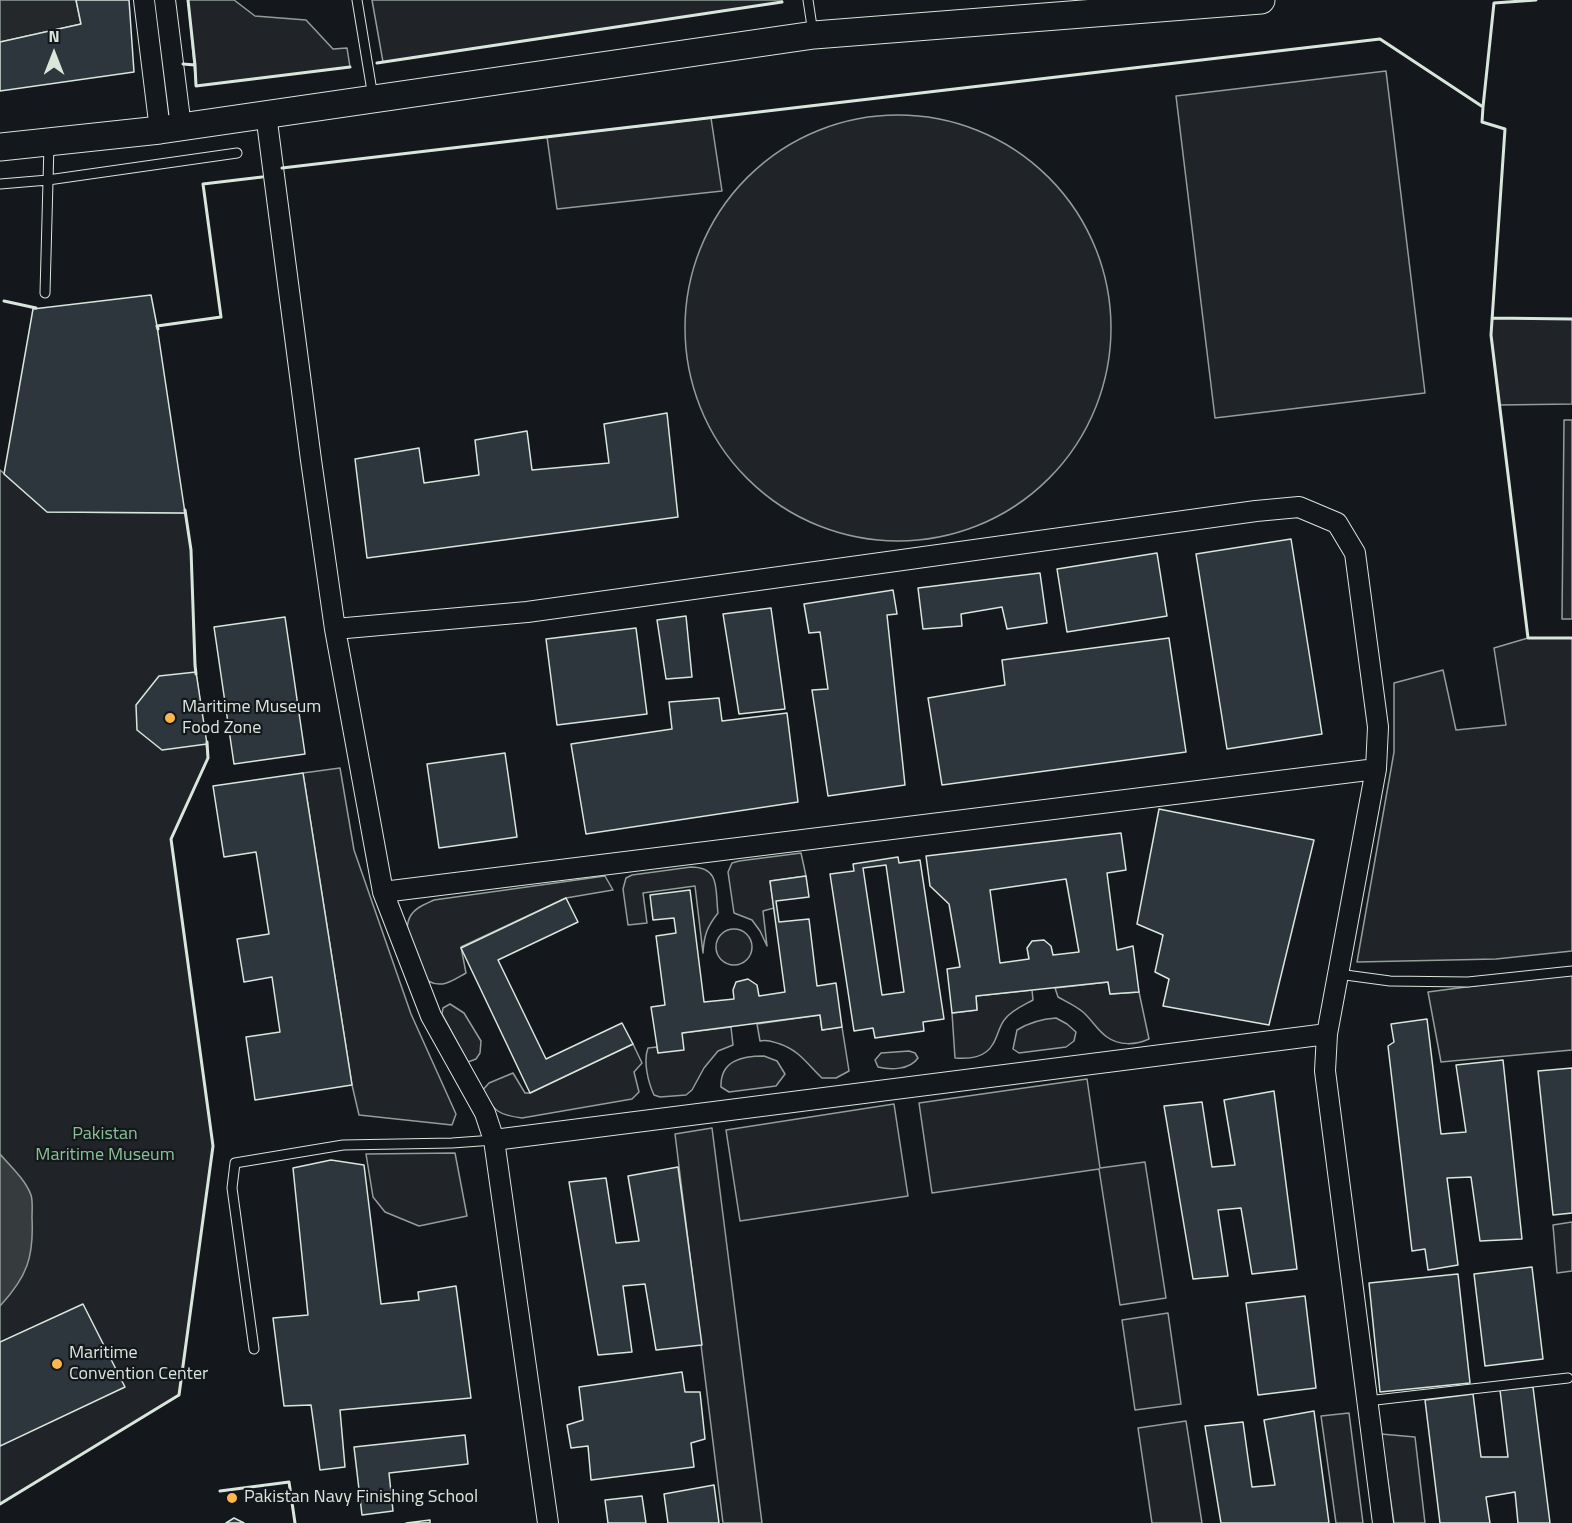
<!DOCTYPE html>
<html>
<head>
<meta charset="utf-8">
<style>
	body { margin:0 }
	#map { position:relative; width:1572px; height:1523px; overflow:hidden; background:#14181c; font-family:"Titillium Web",sans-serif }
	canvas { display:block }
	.north { position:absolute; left:24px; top:24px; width:60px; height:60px; -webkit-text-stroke:4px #14181c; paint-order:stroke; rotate:0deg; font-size:16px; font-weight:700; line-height:24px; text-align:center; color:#d8e6dc }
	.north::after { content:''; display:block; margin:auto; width:21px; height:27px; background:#d8e6dc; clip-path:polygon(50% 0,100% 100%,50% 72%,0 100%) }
</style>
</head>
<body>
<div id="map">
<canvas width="1572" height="1523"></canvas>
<div class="north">N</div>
</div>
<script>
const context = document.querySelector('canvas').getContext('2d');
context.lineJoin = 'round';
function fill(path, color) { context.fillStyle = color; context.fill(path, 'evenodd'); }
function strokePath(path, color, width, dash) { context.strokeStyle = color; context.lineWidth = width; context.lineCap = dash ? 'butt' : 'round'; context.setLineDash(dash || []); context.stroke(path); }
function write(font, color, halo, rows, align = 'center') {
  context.font = font + ' "Titillium Web",sans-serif'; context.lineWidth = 4.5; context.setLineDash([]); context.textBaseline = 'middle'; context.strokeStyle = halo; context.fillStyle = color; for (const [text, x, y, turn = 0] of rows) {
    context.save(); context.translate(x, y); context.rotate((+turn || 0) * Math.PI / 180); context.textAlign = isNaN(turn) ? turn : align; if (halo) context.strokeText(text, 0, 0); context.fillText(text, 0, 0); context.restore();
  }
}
const green = new Path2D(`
	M188,0H234L255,16L306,20L333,49L347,48L350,67L196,86Z
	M372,0H782V2L383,62Z
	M1386,71L1425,393L1215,418L1176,96Z
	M685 328a213 213 0 1 1 426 0a213 213 0 1 1-426 0Z
	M711,118L722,191L557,209L547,137Z
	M1492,318L1572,319V404L1499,405L1491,335Z
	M1564,420H1572V619H1562Z
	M0,470L48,512L185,513L191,550L195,665L208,758L171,840L213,1146L179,1395L0,1504Z
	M1528,638H1572V951L1496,959L1357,962L1394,752V683L1443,670L1456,730L1506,725L1494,648Z
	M340,768L354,850L411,1014L456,1114L452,1125L359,1115L352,1085L303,773Z
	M801,853L806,876L770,881L774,908L763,911L767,946L760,931L752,920L734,913L728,872L732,863L739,861Z
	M691,867C721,867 715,890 718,913C707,927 704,935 703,953L695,886L643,893L647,923L628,925L623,889L626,878L632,875Z
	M605,876L613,890L566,898L461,947L466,973C453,980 443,989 428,981C419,965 399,934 411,915C416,907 426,904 434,900Z
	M716 947a18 18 0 1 1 36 0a18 18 0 1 1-36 0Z
	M1572,973V1050L1441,1062L1428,992Z
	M1108,982L1110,994L1139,992L1149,1039C1136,1045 1119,1046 1107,1037C1098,1031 1092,1020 1083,1012C1076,1006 1067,1002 1058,997L1055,988Z
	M1032,990L1033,1000C1024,1005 1012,1010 1005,1019C999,1026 998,1036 993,1044C985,1058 970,1059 955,1058L952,1013L977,1010L976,996Z
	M450,1004L464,1013L481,1041L480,1053L476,1059L468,1062L442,1014L443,1008Z
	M820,1015L822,1030L842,1027L849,1071L836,1078H822C807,1064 800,1051 780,1044C773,1042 768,1039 760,1041L757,1024Z
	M1056,1018L1067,1024L1076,1032L1074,1041L1066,1047L1019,1053L1013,1049L1017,1030C1030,1022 1041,1019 1056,1018Z
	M731,1027L733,1045L718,1051L704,1068L692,1090L686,1095L660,1097L654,1095C648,1082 643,1061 648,1048L657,1047L658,1053L682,1033Z
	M633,1044L642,1063L634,1072L639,1092L632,1099L522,1118C498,1115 495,1111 481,1092L489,1083L513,1073L525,1093H530Z
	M909,1051L915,1053L918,1058C910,1070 890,1070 878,1067L875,1060L881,1053Z
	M764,1056L777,1061L785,1074L776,1086L729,1092L721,1087C720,1060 743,1056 764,1056Z
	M1087,1079L1100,1168L1145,1162L1166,1298L1120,1305L1099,1169L932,1193L919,1103Z
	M894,1104L908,1196L740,1221L726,1130Z
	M712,1128L762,1523H723L675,1134Z
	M455,1153L467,1216L419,1226L385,1212L373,1197L366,1154Z
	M1572,1222V1271L1557,1273L1553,1225Z
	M1168,1313L1181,1404L1135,1410L1122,1320Z
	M1349,1413L1363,1523H1336L1321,1416Z
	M1186,1421L1202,1523H1152L1138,1428Z
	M1381,1434L1415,1437L1425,1523H1394Z`);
fill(green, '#202428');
strokePath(green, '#939e99', 1.5);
const parking = new Path2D(`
	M0,0H76L81,24L0,42Z`);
fill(parking, '#24282b');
strokePath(parking, '#939e99', 1.5);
const water = new Path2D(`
	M0,1154C10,1166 25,1179 31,1195C33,1201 32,1211 32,1218C34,1257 27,1277 0,1306Z`);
fill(water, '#363b3e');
strokePath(water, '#939e99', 1.5);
const building = new Path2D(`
	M76,0H129L134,72L0,91V42L81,24Z
	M151,295L157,326L185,513L47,512L4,474L33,309Z
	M667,413L678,517L367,558L355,459L419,448L424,483L479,475L475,440L527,431L532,470L609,463L604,424Z
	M1291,539L1322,734L1227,749L1196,554Z
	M1157,553L1167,616L1067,632L1057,569Z
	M1040,573L1047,623L1007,629L1002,607L961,614L962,626L923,629L918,588Z
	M893,590L897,614L887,615L905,785L828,796L812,690L828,689L820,632L809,633L804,604Z
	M771,608L785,709L739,714L723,614Z
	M686,616L692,677L666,679L657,620Z
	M285,617L305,754L234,764L214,627Z
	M636,628L647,714L557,725L546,639Z
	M1169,638L1186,752L942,785L928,698L1005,685L1002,660Z
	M196,672L207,744L162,750L137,730L136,705L159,676Z
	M719,698L722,721L787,713L798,802L586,834L571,744L672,729L669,702Z
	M505,753L517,837L439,848L427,764Z
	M303,773L352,1085L255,1100L246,1037L280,1032L272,977L244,982L237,939L269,934L256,852L224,857L213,786Z
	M1159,809L1314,840L1269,1025L1163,1006L1169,979L1155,972L1163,935L1137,924Z
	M1121,833L1126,870L1107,873L1117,950L1133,946L1139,992L1110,994L1108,982L976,996L977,1010L952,1013L947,969L960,967L949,904L930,886L926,856ZM1066,879L1079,952L1053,955L1051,946L1044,940L1032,941L1027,948L1029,959L1000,963L990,890Z
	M898,857L899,863L920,860L944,1019L923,1022L924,1031L875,1038L873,1028L854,1031L830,874L854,871L853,864ZM886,865L904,992L882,995L863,868Z
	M806,876L809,897L776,901L779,922L809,919L817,986L836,983L842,1027L822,1030L820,1015L682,1033L684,1050L658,1053L651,1007L665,1005L656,936L676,933L674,918L653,920L650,895L690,890L704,1002L734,999L733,990L736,982L748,979L757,985L759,996L785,992L770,881Z
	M566,898L578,922L498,960L546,1059L622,1023L633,1044L530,1093L461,948Z
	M1427,1019L1441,1134L1466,1132L1456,1065L1503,1060L1522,1239L1480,1241L1471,1177L1447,1178L1458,1265L1428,1270L1425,1249L1412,1251L1388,1046L1394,1042L1391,1024Z
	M1572,1068V1213L1553,1215L1538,1071Z
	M1274,1091L1297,1269L1252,1274L1241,1208L1218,1210L1228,1276L1193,1279L1164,1106L1202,1102L1212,1167L1235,1165L1224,1100Z
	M331,1160L364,1165L381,1304L419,1300L418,1292L456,1286L471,1398L340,1410L345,1467L320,1470L311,1405L284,1406L273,1318L308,1315L293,1168Z
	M678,1167L702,1345L656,1350L645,1284L623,1286L632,1352L598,1355L569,1182L606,1178L616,1243L639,1241L628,1176Z
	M1532,1267L1543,1359L1485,1366L1474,1274Z
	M1458,1274L1470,1383L1380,1392L1369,1283Z
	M1305,1296L1316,1388L1258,1395L1246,1303Z
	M83,1304L125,1387L0,1446V1342Z
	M682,1372L685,1392H700L705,1439L691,1443L694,1467L591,1480L588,1446L571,1448L567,1425L583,1420L579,1387Z
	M1533,1387L1550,1523H1518L1515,1492L1486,1497L1490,1523H1440L1425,1400L1473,1394L1481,1457H1508L1500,1390Z
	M1314,1411L1329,1523H1221L1205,1426L1243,1422L1252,1487L1275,1485L1264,1420Z
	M465,1435L468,1464L389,1473L393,1511L362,1515L354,1447Z
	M714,1485L719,1523H668L664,1494Z
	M642,1496L646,1523H608L605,1500Z
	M234,1518L244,1523H226Z
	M430,1520V1523H406Z`);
fill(building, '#2c363c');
strokePath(building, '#d8e6dc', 1.5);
const lane = new Path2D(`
	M357,0L373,97
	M808,0L813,33
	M0,184L48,180L237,153
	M45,293L49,144
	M1338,974L1390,981L1468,982L1572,971
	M254,1349L232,1188L235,1163L343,1145L452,1143L494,1140
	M1367,1401L1568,1378`);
const street = new Path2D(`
	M144,0L160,130
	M165,0L181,127
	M266,114L311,460L335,629L383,892L431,1016L485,1113L494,1140L548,1523
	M335,629L527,612L1256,511L1299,507L1337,523L1355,553L1378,727L1376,769L1327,1034L1325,1071L1383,1523
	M383,892L1376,769
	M494,1140L1327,1034`);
const secondary = new Path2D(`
	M0,147L160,130L814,35L1261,0`);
strokePath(lane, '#d8e6dc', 11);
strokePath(street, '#d8e6dc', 22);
strokePath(secondary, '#d8e6dc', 29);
strokePath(lane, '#14181c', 9);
strokePath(street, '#14181c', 20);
strokePath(secondary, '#14181c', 27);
strokePath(new Path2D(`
	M188,0L195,65
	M377,63L782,2
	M183,64L195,65L196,86L350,67
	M1483,107L1494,3L1536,0
	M282,168L1380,39L1483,107L1482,122L1505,129L1491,335L1528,638H1572
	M4,301L36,308
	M1492,318L1572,319
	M158,329L157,326L221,317L203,184L262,177
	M185,510L191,550L195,665L196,674
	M220,1491L289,1482L295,1523
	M0,1504L179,1395L213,1146L171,839L208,758L207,742`), '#d8e6dc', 3);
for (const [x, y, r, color] of [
	[170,718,6,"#ffb74d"],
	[57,1364,6,"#ffb74d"],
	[232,1498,6,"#ffb74d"]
]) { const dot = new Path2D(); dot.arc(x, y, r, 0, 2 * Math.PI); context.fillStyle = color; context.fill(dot); strokePath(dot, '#14181c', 2); }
write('18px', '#d8e6dc', '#14181c', [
	["Maritime Museum",182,708],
	["Food Zone",182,729],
	["Maritime",69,1354],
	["Convention Center",69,1375],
	["Pakistan Navy Finishing School",244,1498]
], 'left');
write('18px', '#8ac095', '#14181c', [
	["Pakistan",105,1135],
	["Maritime Museum",105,1156]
]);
</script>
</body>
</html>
